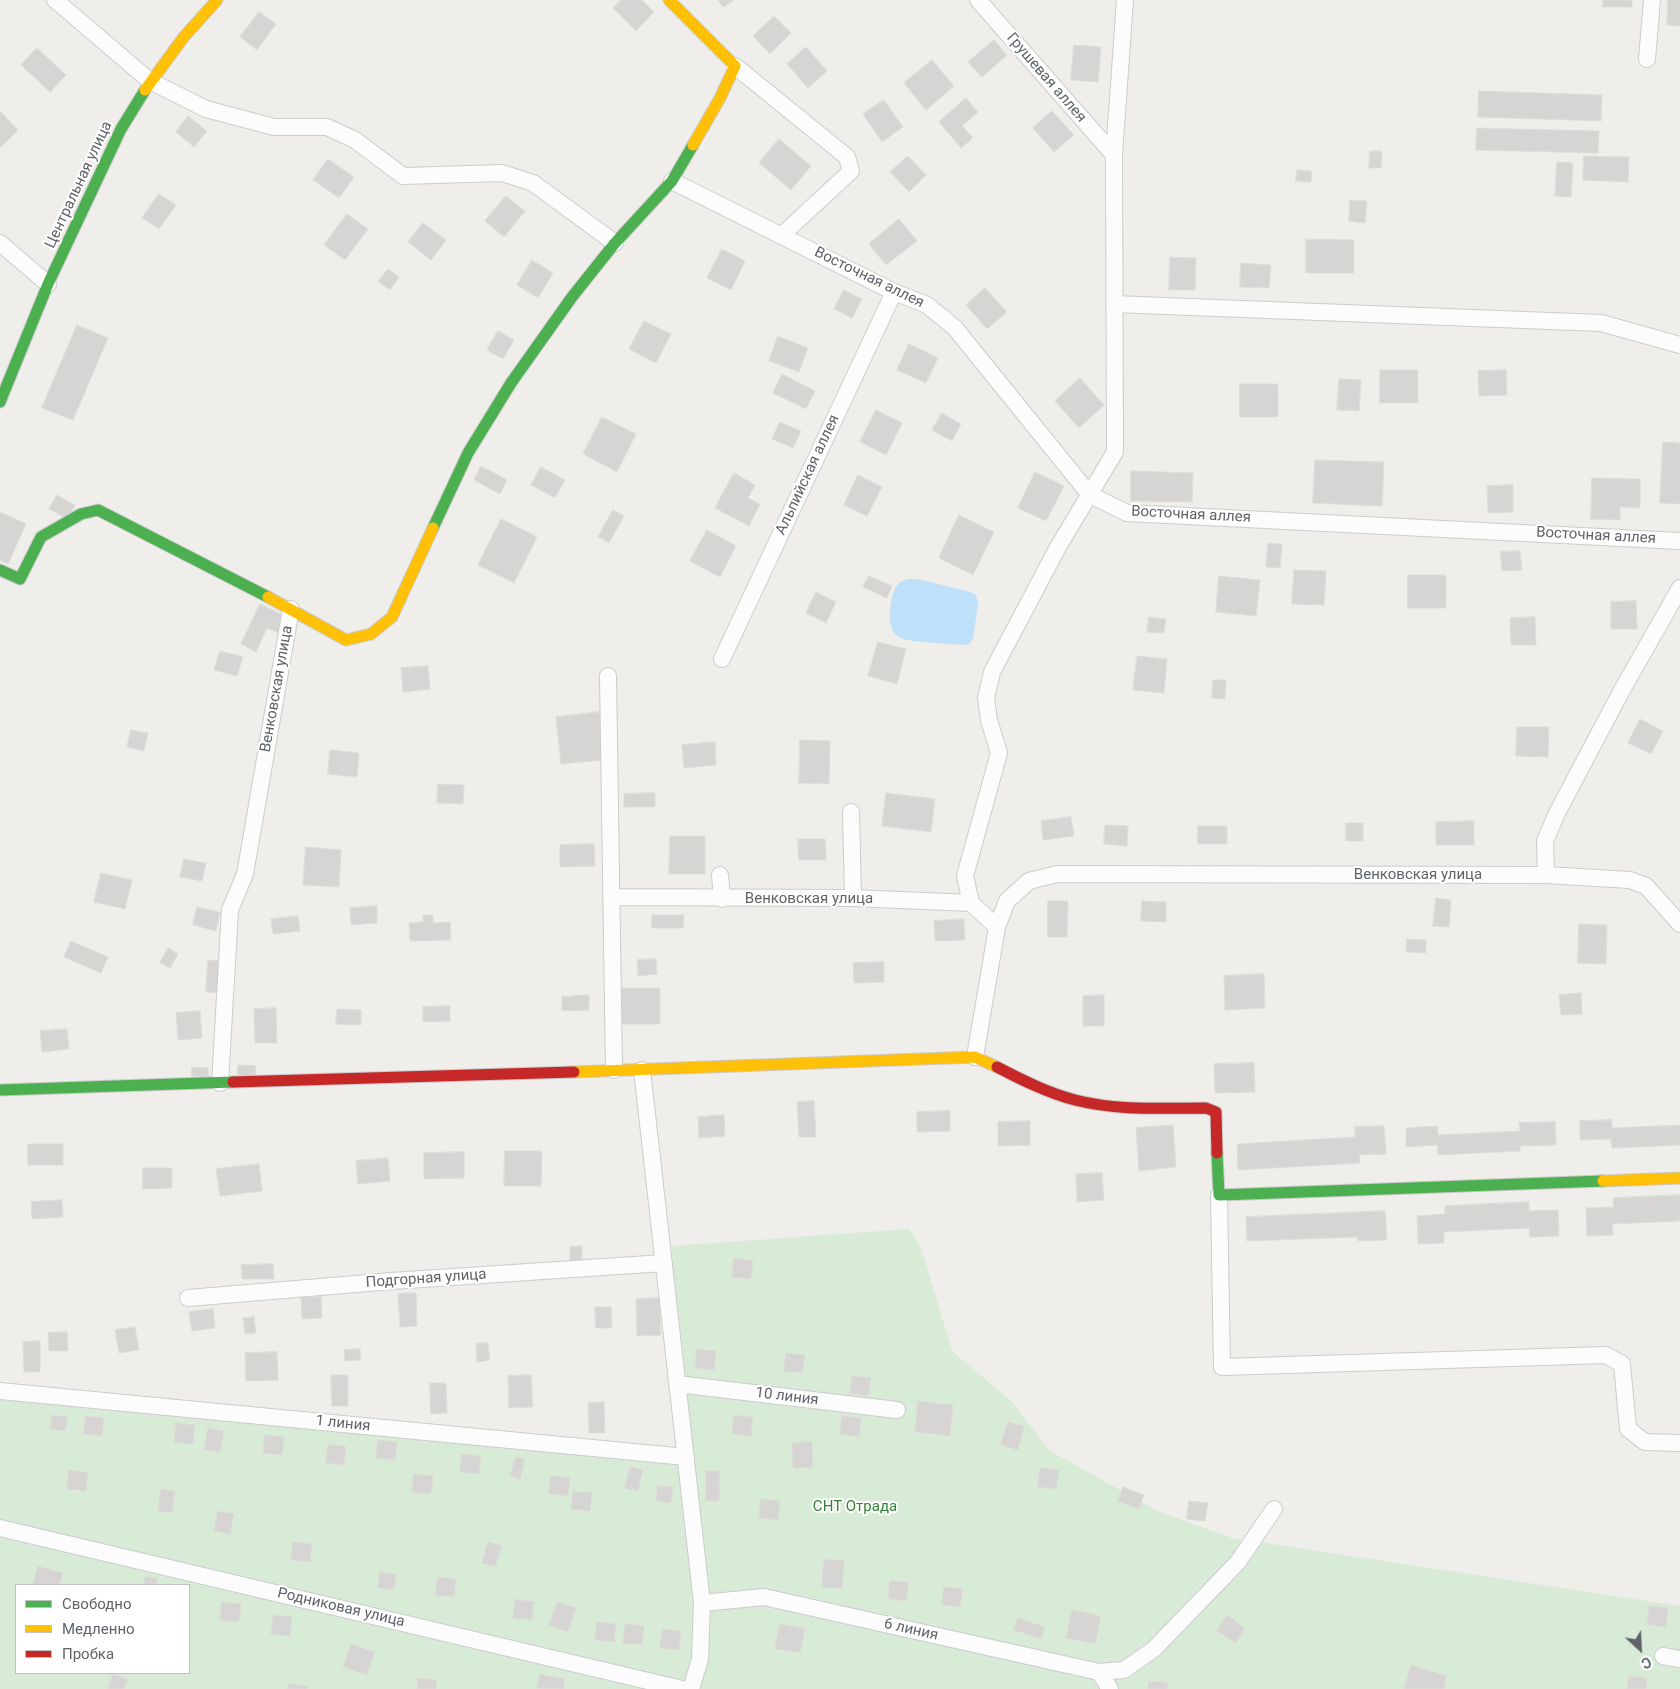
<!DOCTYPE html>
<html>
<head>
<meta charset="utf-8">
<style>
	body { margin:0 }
	#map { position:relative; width:1680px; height:1689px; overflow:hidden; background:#efeeea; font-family:Roboto,sans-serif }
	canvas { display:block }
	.legend { position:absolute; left:15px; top:1584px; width:175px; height:90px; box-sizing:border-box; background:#fff; border:1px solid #bfc1c3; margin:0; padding:6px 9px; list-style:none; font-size:15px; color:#5f6368 }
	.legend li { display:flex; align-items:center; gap:10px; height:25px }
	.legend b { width:25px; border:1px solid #bfc1c3 }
	.north { position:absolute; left:1615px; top:1624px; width:50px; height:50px; -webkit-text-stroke:4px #fff; paint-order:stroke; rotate:155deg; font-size:14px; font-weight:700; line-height:20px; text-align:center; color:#5f6368 }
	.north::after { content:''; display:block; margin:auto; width:18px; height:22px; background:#5f6368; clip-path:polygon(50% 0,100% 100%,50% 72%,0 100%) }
</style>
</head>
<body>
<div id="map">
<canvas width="1680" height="1689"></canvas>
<ul class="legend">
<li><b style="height:6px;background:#4caf50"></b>Свободно</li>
<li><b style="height:6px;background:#ffc107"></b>Медленно</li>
<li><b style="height:6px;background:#c62828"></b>Пробка</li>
</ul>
<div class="north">С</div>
</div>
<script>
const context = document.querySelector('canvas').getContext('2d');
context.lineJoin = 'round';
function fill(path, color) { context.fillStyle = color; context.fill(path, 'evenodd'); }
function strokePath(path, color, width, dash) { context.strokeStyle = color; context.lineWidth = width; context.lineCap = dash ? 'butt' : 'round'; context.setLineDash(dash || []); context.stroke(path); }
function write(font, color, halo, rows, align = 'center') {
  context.font = font + ' Roboto,sans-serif'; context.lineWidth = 4; context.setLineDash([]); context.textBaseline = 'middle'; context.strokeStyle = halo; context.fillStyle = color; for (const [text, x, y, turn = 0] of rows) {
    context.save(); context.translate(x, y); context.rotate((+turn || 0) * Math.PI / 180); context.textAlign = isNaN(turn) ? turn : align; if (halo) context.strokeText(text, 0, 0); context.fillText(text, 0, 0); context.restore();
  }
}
fill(new Path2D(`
	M909,1229L921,1248L952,1351L1011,1401L1050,1451L1160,1512L1232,1538L1680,1606V1689H0V1383L679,1453L672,1246ZM16,1585H189V1673H16Z`), '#d8ebd6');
fill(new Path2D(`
	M907,579H918L970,592L976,595L978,604L973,639L969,644L963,645C953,644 908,642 901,638C888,632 889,615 891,603C893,591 895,583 907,579Z`), '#bfe0f9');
const building = new Path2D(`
	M621,0H642L654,12L636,31L613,8Z
	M718,0H734L723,7Z
	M1603,0H1632V7H1603Z
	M1668,0H1680V26L1667,25Z
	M259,12L276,24L257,50L240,37Z
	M774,16L791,33L770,54L753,36Z
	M994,40L1007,55L982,77L968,62Z
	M1074,45L1101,47L1098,82L1071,80Z
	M806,47L827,71L808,88L787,64Z
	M37,48L66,75L50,92L21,65Z
	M932,60L954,86L926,110L904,83Z
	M1479,91L1602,95L1601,121L1478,117Z
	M966,98L978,112L962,126L973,138L961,148L939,122Z
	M884,100L903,127L882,142L863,114Z
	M0,111L18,130L0,148Z
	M1052,111L1074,135L1054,152L1033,128Z
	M188,116L207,131L194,147L176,132Z
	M1477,128L1599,131L1598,153L1476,150Z
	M779,139L811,166L791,190L759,163Z
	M1370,151H1382L1381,168H1369Z
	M908,156L926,175L909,192L890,172Z
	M1584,156L1629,157L1628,182L1583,180Z
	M328,159L354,177L339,198L313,180Z
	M1557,162L1573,163L1571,197L1555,196Z
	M1297,170L1312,171L1311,182L1296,181Z
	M159,194L176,205L159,229L142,218Z
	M506,196L525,211L504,237L485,221Z
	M1350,200L1367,201L1365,223L1349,221Z
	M347,214L368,229L345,260L324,245Z
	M899,219L917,241L886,265L869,244Z
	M423,223L446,240L431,260L408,242Z
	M1306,239L1354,240V273H1306Z
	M722,249L745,261L731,290L707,278Z
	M1170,257L1196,258L1195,290H1169Z
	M532,260L553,273L538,298L517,285Z
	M1241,263L1271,265L1269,288L1240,287Z
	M388,269L399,277L390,290L378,282Z
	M985,288L1007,312L987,329L966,305Z
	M844,290L862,299L852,318L834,309Z
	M644,321L671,334L656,363L629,349Z
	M77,325L108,338L73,420L42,408Z
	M498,331L514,340L503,359L487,350Z
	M778,336L808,348L799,372L769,361Z
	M909,344L938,358L926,383L897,370Z
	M1380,370H1418V403H1380Z
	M1506,370L1507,395L1479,396L1478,371Z
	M782,374L815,391L806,409L773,393Z
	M1080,378L1104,405L1079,428L1055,401Z
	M1339,379L1361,380L1359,411L1337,410Z
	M1240,384H1278V417H1240Z
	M876,410L902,423L886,455L860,442Z
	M942,413L961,424L952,441L932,430Z
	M602,417L636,434L617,472L583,454Z
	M780,422L801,431L793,448L772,439Z
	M1663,442L1680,443V504L1660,503Z
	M1315,460L1384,462L1382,506L1313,503Z
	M481,466L507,480L500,494L474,480Z
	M541,467L565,480L555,498L531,485Z
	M1131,471L1193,473L1192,502L1131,501Z
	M1035,472L1064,486L1046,521L1018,508Z
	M734,473L755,485L748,498L760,504L749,526L715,508Z
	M858,475L882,487L867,516L844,505Z
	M1592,478L1640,479V508L1620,507V520L1591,519Z
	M1513,485V512L1488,513L1487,486Z
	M57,495L75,505L67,519L49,509Z
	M613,510L624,516L609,543L598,537Z
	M0,512L26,524L8,564L0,560Z
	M959,515L994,532L973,575L939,558Z
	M501,519L537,537L514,583L478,565Z
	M707,530L736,546L720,577L690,561Z
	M1268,543L1282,544L1280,568L1266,567Z
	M1520,551L1522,570L1502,571L1500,552Z
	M1294,570L1326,571L1324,605L1292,604Z
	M1408,575H1446V608H1408Z
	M869,576L892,586L887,598L863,587Z
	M1219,576L1260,580L1256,616L1216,612Z
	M816,592L836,602L826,623L806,613Z
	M1636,601L1637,629H1611V602Z
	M260,604L287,617L279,633L267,628L256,652L241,644Z
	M1149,617L1166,619L1164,633L1147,632Z
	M1535,617L1536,645H1511L1510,618Z
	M878,642L906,649L897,684L868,676Z
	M220,651L243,657L237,676L214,670Z
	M1137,656L1167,659L1164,693L1133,690Z
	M428,666L430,689L403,692L401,668Z
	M1213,680H1226L1225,699L1212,698Z
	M599,712L604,760L561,764L556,717Z
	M1640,719L1663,731L1651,754L1628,743Z
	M1517,727H1549L1548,757L1516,756Z
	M131,730L148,733L144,751L127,747Z
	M800,740L830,741L829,784L799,783Z
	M715,742L716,765L684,768L682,745Z
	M330,750L359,753L357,777L328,774Z
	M438,784L464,785L463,804L437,803Z
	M655,793V807H624V794Z
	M886,793L935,799L931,832L882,826Z
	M1071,817L1074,836L1043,840L1041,821Z
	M1474,821V845H1436V822Z
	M1346,823H1363V841H1346Z
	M1105,825L1128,826L1127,846L1104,844Z
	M1198,826H1227V844H1198Z
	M670,836H705V874H669Z
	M798,839H825L826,860H799Z
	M594,844L595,866L560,867V845Z
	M306,847L341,850L339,887L303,885Z
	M184,859L206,863L202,881L180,877Z
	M101,873L132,880L125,909L94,902Z
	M1436,898L1451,900L1449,927L1433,926Z
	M1048,901H1068L1067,937H1048Z
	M1142,901L1166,902V922L1141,921Z
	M377,906V923L351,925L350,908Z
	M197,907L220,912L216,931L193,925Z
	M423,915H433V923L450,922L451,940L410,941L409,923L423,922Z
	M652,915H684L683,928H652Z
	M298,916L300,931L273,934L271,919Z
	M964,919L965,940L935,941L934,921Z
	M1579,924L1607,925L1606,964L1578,963Z
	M1407,939L1426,940V953L1406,952Z
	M71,941L108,957L101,973L64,957Z
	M168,948L178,954L170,968L160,963Z
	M656,959L657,974L638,976L637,960Z
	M208,960L223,961L221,993L206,992Z
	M884,962V982L854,983L853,963Z
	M1264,974L1265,1008L1225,1010L1224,976Z
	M622,988H660V1024H622Z
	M1581,993L1582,1014L1561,1015L1559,995Z
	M589,995V1010L562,1011V997Z
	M1104,995V1026H1083V996Z
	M450,1006V1021L423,1022V1007Z
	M276,1008L277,1043H255L254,1009Z
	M337,1009L361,1010V1025L336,1024Z
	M200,1011L202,1038L178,1040L176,1013Z
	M67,1029L69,1049L42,1052L40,1031Z
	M1254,1063L1255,1092L1215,1093L1214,1064Z
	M238,1065L256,1066L255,1076L238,1075Z
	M192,1067L208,1068V1076H192Z
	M814,1101L816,1137H799L797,1102Z
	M950,1111V1131L917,1132V1112Z
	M724,1115L725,1136L699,1138L698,1117Z
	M1612,1120V1128L1680,1125V1145L1612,1148L1611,1139L1580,1140V1121Z
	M1030,1121V1145L998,1146V1122Z
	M1555,1122L1556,1145L1520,1146V1151L1438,1155L1437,1145L1406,1147V1128L1437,1126L1438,1135L1520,1131L1519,1123Z
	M1173,1125L1176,1167L1139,1171L1136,1128Z
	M1384,1126L1386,1154L1359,1155L1360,1163L1238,1170L1237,1144L1355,1137V1127Z
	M28,1144H63V1165H28Z
	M505,1151H542L541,1186H504Z
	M464,1152V1178L424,1179V1153Z
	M388,1158L390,1181L358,1184L356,1161Z
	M259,1164L262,1191L220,1196L216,1169Z
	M143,1168H172V1188L143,1189Z
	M1102,1173L1104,1200L1077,1202L1076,1174Z
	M1680,1195V1221L1612,1224L1613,1235L1587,1236L1586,1208L1614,1207L1613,1198Z
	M62,1200L63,1217L32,1219L31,1202Z
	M1529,1202V1211L1558,1210L1559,1236L1530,1237L1529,1228L1444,1232V1243L1418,1244L1417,1216L1445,1214V1206Z
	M1385,1211L1387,1240L1358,1241V1237L1247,1241L1246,1217Z
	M582,1246V1261L570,1262V1247Z
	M734,1258L753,1261L751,1279L732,1277Z
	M273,1264L274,1279H242L241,1265Z
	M416,1293L417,1326L400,1327L398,1294Z
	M321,1297L322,1318L302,1319L301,1298Z
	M659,1298L661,1335L637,1336L636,1299Z
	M595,1307H611L612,1328H596Z
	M213,1309L215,1328L192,1331L189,1312Z
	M254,1317L256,1333L245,1334L243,1318Z
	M135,1327L139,1350L119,1353L115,1330Z
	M67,1332L68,1351H49L48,1333Z
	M40,1341V1372H24L23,1342Z
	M488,1343L490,1360L477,1362L476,1344Z
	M360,1349L361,1360L345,1361L344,1350Z
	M697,1349L716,1351L714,1370L695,1368Z
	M277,1352L278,1380L246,1381L245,1353Z
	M786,1353L805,1355L802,1373L784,1371Z
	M331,1375H348V1406H332Z
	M531,1375L533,1407L509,1408L508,1376Z
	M852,1376L871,1378L868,1396L850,1394Z
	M430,1383H446L447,1413L431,1414Z
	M918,1401L953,1405L950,1436L915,1432Z
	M604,1402L605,1433H589L588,1403Z
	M52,1415L68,1417L65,1431L50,1429Z
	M734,1415L753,1417L751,1436L732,1434Z
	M86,1416L104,1418L102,1436L83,1434Z
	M842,1416L861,1418L859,1437L840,1434Z
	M1008,1422L1024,1426L1018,1450L1001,1445Z
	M176,1423L195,1425L193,1444L174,1442Z
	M208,1428L224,1431L220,1452L204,1450Z
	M265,1435L284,1437L282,1455L263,1453Z
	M378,1440L397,1442L395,1460L376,1458Z
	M812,1442L813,1467L793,1468L792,1443Z
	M328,1444L346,1447L344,1465L326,1463Z
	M462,1454L481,1456L479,1474L460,1472Z
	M516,1457L525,1459L520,1479L510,1476Z
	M630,1467L643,1470L638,1491L625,1488Z
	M1040,1468L1059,1470L1056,1489L1038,1487Z
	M69,1470L88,1473L86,1491L67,1489Z
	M706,1471H720L719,1501H706Z
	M414,1474L433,1476L431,1494L412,1492Z
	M551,1476L570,1478L568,1496L549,1494Z
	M658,1486L673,1487L671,1503L656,1501Z
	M1123,1487L1144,1495L1139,1509L1118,1501Z
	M161,1489L175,1491L172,1513L158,1511Z
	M573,1491L592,1493L590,1511L571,1509Z
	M761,1499L780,1501L778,1520L759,1518Z
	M1189,1501L1208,1503L1205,1521L1187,1519Z
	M218,1511L234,1514L230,1534L214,1531Z
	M293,1542L312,1544L310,1562L291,1560Z
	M488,1542L502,1546L495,1567L482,1563Z
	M824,1559L844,1561L842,1589L822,1587Z
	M38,1566L63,1573L59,1585H33Z
	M380,1572L396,1574L394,1590L378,1588Z
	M145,1577L157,1578L156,1585H144Z
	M438,1577L456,1579L454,1597L435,1595Z
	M890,1581L909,1583L906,1601L888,1599Z
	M944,1587L963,1589L960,1607L942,1605Z
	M515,1599L534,1602L532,1620L513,1618Z
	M222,1602L241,1604L239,1622L220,1620Z
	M557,1602L576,1608L568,1632L549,1626Z
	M1649,1606L1668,1608L1666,1627L1647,1624Z
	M1072,1610L1101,1616L1095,1644L1066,1638Z
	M273,1615L292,1617L290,1636L271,1634Z
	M1227,1615L1245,1628L1236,1643L1217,1631Z
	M1018,1618L1045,1627L1041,1639L1014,1630Z
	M597,1622L616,1624L614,1642L595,1640Z
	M625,1624L644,1626L642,1645L623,1643Z
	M780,1624L805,1629L800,1653L775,1649Z
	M663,1629L681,1631L679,1650L660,1648Z
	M351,1644L375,1652L367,1675L343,1667Z
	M1411,1665L1447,1676L1444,1689H1404Z
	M113,1674L128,1679L124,1689H108Z
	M540,1674L565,1679L563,1689L537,1688Z
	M1629,1676L1647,1678L1646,1689H1627Z
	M418,1678L437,1680L436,1689H417Z
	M1149,1681L1168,1683L1167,1689H1148Z
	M289,1684L308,1686L307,1689H288Z`);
fill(building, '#d6d5d3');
strokePath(building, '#deddd9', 1);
const street = new Path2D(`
	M55,0L150,81L206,109L274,127H327L355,140L403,176L502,173L533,183L615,243
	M978,0L1114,155
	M1647,59L1652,0
	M735,66L847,157L851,171L782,235
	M672,181L894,292L927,305L955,328L1090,495L1127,513L1680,541
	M0,243L48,284
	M1114,304L1601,323L1680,345
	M722,659L894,292
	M608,676L614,1070
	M851,812L853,898
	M720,875L722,899
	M1546,875L1630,880L1646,886L1680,924
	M611,897L853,898L971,903L997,927
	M971,903L965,876L999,753L989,720L986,698L992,672L1058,547L1115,452L1114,155L1125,0
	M975,1057L997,927L1007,901L1029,881L1057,874L1546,875L1545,841L1557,813L1622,690L1680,588
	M642,1070L702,1603L700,1659L691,1689
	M220,1083L230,910L245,874L291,609
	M1219,1195L1222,1367L1606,1355L1622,1364L1628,1429L1645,1442L1680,1443
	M188,1298L392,1281L664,1263
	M677,1384L897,1410
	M0,1391L686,1457
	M0,1528L682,1689
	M702,1603L764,1597L1099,1672L1124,1670L1154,1649L1238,1562L1274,1509
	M1663,1656L1680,1659
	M1099,1672L1110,1689`);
const fast = new Path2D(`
	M0,402L48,284L121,129L145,90
	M433,528L468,453L511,383L572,297L615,243L672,181L693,145
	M0,570L20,579L41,537L81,514L98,510L268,597
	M0,1090L233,1082
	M1217,1153L1219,1195L1603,1181`);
const slow = new Path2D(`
	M669,0L735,66L720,98L693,145
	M145,90L183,38L217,0
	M268,597L346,640L371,634L392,617L433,528
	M574,1072L975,1057L997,1067
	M1603,1181L1680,1178`);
const jam = new Path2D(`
	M997,1067C1022,1080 1048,1093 1075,1100C1118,1111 1163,1108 1206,1108L1216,1112L1217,1153
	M233,1082L574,1072`);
strokePath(street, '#cbcccc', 18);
strokePath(fast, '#cacacb', 13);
strokePath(slow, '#cacacb', 13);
strokePath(jam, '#cacacb', 13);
strokePath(street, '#fdfcfc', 16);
strokePath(fast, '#4caf50', 11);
strokePath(slow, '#ffc107', 11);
strokePath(jam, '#c62828', 11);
write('15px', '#5f6368', '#fff', [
	["Грушевая аллея",1046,78,49],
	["Центральная улица",79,185,-65],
	["Восточная аллея",869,278,26],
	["Альпийская аллея",808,475,-65],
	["Восточная аллея",1191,515,3],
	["Восточная аллея",1596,536,3],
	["Венковская улица",277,689,-80],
	["Венковская улица",1418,875],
	["Венковская улица",809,899],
	["Подгорная улица",426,1279,-4],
	["10 линия",787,1397,7],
	["1 линия",343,1424,6],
	["Родниковая улица",341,1608,13],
	["6 линия",911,1630,13]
]);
write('15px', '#348238', '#fff', [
	["СНТ Отрада",855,1507]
]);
</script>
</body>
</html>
